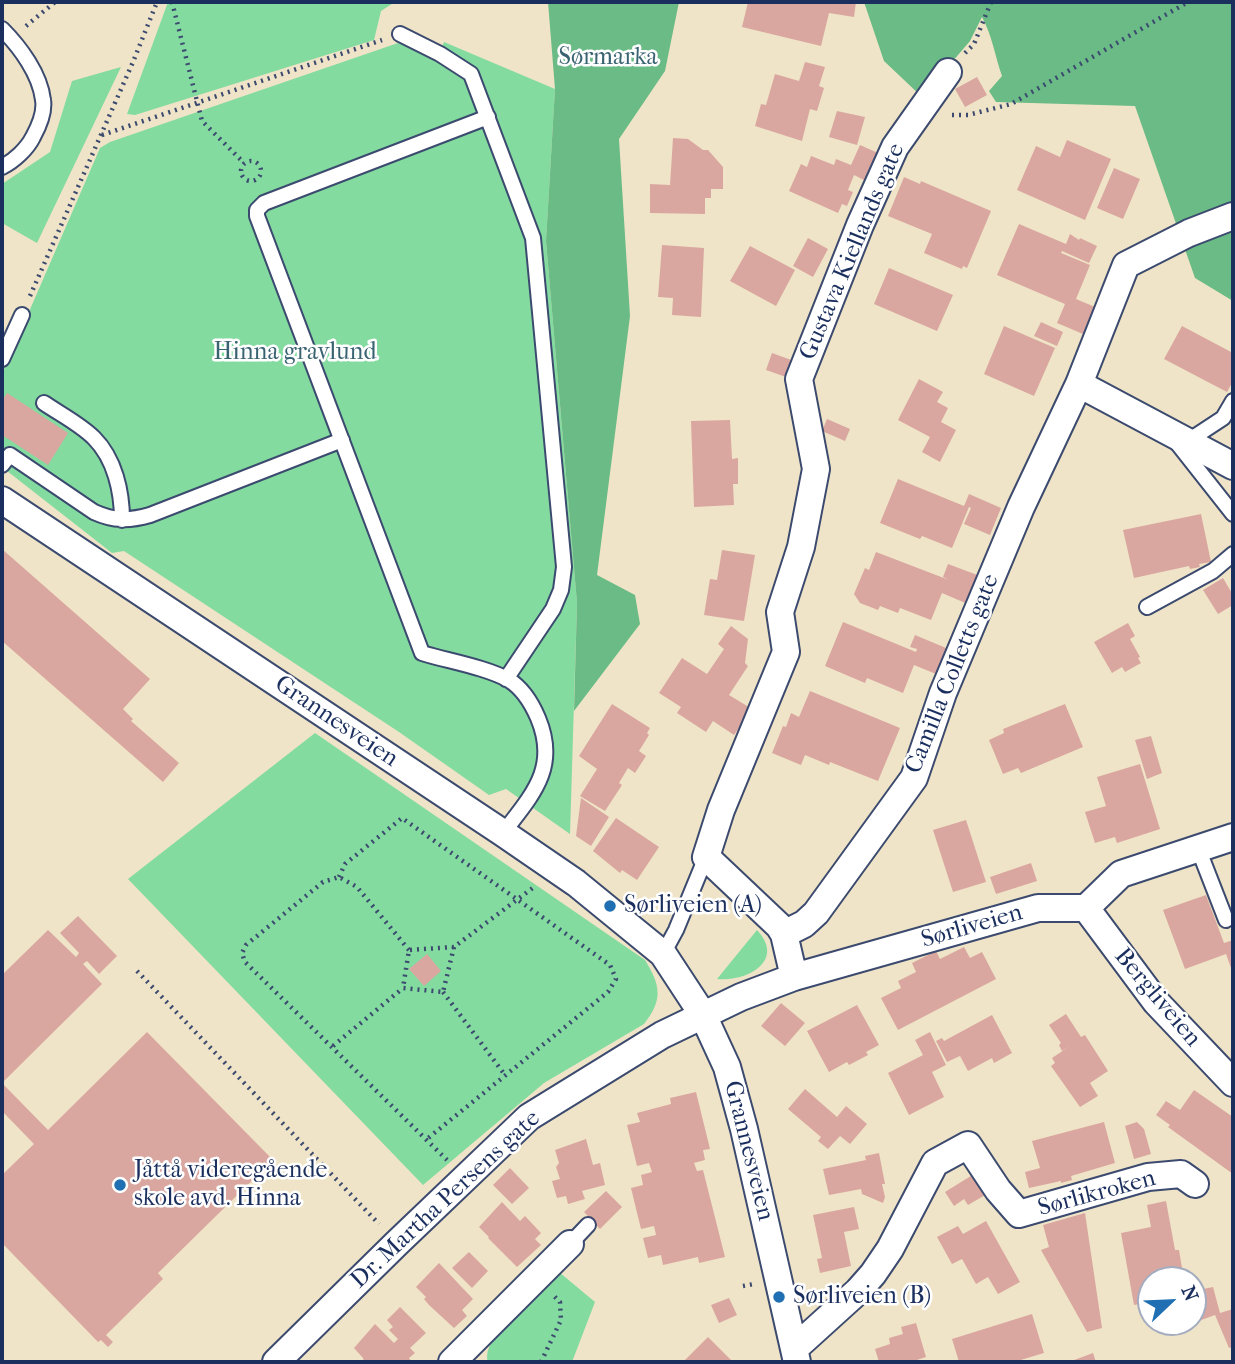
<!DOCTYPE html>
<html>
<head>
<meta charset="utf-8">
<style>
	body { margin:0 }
	#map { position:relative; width:1235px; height:1364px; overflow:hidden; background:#efe4c7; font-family:"IM FELL French Canon",serif }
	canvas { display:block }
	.frame { position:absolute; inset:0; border:4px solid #1b2f5e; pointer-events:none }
	.north { position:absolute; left:1137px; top:1266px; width:70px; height:70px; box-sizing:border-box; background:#fff; border:2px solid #a4acbf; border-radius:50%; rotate:67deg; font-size:19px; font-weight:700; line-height:28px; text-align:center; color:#1b2f5e }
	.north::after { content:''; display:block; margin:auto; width:24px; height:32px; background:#1f6fb2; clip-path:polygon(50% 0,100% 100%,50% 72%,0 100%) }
</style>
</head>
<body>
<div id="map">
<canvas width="1235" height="1364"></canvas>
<div class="frame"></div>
<div class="north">N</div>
</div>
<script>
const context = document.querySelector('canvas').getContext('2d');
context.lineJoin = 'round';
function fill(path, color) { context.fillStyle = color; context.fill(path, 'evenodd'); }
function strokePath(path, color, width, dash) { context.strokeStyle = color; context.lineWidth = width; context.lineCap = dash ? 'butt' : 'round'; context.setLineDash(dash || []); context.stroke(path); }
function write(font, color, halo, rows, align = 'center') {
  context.font = font + ' "IM FELL French Canon",serif'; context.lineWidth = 5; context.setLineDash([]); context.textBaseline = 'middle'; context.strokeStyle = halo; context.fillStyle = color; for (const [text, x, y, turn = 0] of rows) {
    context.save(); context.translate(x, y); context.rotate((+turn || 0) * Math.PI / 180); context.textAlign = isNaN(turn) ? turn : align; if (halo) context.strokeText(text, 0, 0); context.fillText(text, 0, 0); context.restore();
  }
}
fill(new Path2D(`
	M168,2H395L381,11L374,40L135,115L127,114Z
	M444,42L555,89L546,241L577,603L570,834L506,789L489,795L399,732L124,551L112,553L2,467V374L100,148L110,142L398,43L438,58Z
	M121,67L37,243L2,223V184L50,152L72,81Z
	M315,733L645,960C661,986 663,1000 644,1024L544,1083L423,1185L128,879Z
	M757,930C786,961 747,982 717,979Z
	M559,1272L595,1302L572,1362H488C480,1335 540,1290 559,1272Z`), '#83dba0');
fill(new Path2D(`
	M548,2H679L665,71L619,139L630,316L597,575L635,595L640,624L574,711L577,603L546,241L555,89Z
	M864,2H1233V301L1195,278L1135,106L996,102L989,91L1002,76C995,56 992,35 982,17L970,41L922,97L884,61Z`), '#6abb86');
fill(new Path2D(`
	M748,2H856L854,17L829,13L821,46L742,27Z
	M805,62L825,67L819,86L824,88L817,111L810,109L802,141L755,126L761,104L766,105L775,74L799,81Z
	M977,77L987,95L965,107L955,89Z
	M837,111L865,117L857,145L829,137Z
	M673,138L688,139L703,150H708L723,167V189H711V198H705V214L650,213V184L670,185Z
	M1067,140L1111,159L1085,220L1017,190L1036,146L1060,157Z
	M860,145L878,153L879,159L868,182L854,175L848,190L853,192L847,206L842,204L838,213L789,191L801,164L807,167L811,156L834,165L836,159L851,165Z
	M1114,168L1140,179L1123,219L1097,208Z
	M904,177L920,184L921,181L991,211L967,268L963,266L962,269L924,253L932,234L888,216Z
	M1019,224L1066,244L1070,234L1079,240L1080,238L1097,246L1089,263L1062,251L1061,253L1090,265L1076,299L1095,307L1083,334L1057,323L1065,304L997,275Z
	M808,238L828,249L813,277L793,266Z
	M662,245L704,248L701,317L672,315L673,298L658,297Z
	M750,246L795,270L776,306L730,281Z
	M889,268L953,295L937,331L874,304Z
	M1041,322L1063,332L1057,346L1034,336Z
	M1004,326L1055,348L1034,396L984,374Z
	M1182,326L1233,353V381L1227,392L1164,359Z
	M772,353L794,361L789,378L766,370Z
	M919,379L943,392L937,402L948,408L941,422L956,430L940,462L922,452L930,437L898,420Z
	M7,393L68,433L48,465L2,435V401Z
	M827,419L850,429L845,441L822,431Z
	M730,420L732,459L738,458V484H733L734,505L694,507L691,421Z
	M898,479L964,506L969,494L1001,508L990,535L964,524L971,508L969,507L952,548L922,536L920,539L880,523Z
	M1201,514L1211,562L1199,564L1200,567L1190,569L1189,566L1134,578L1123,530Z
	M2,549L150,679L123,709L133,719L131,721L179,763L163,782L2,641Z
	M722,550L755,555L744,621L704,615L710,579L717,580Z
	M876,552L949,580L943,577L948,564L980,576L970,605L942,593L931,620L900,608L898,613L880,606L878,610L860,603L854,594L865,568L869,570Z
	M1223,578L1233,595V605L1218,614L1203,590Z
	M843,622L916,652L917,649L910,647L915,635L946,648L936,674L914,665L903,693L867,678L865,683L825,666Z
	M1128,623L1135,636L1130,639L1140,657L1138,658L1141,663L1125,672L1122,667L1112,673L1094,642Z
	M731,626L748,639L745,663L748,666L729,695L752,709L734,735L713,721L706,732L677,713L681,707L659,693L682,658L707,674L724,649L718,644Z
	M810,691L900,728L878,781L830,762L829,765L805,755L801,765L772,753L783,726L786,727L791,713L799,717Z
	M612,704L650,728L647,733L649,735L639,751L646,756L635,773L628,768L619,783L622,785L605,811L580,796L597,769L579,756Z
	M1065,704L1083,747L1021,773L1018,768L1003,774L989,740L1004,733L1003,729Z
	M1151,736L1162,773L1147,779L1135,740Z
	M1140,764L1160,829L1117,843L1115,837L1095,843L1085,812L1106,806L1097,777Z
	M581,798L609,817L591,846L576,836Z
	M616,818L659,847L637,880L622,870L620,873L593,851Z
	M966,820L986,882L953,892L933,830Z
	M1031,863L1037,881L996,894L990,877Z
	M1206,895L1224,943L1233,940V967L1231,968L1226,954L1185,969L1163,910Z
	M78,916L117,956L99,974L87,961L83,964L102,984L2,1083L48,1130L147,1032L273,1160L158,1273L163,1279L106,1335L113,1342L108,1347L101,1340L98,1342L2,1243V1175L34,1144L2,1111V975L48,930L76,957L79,953L60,933Z
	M964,947L970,958L982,952L996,979L898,1030L881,998L901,988L898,981L916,972L912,963L936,951L940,959Z
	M427,954L441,971L424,986L409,969Z
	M781,1003L805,1023L785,1046L761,1026Z
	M857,1005L879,1045L866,1052L868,1055L849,1065L847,1062L829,1072L807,1031Z
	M1066,1014L1081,1037L1085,1035L1108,1071L1090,1083L1098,1096L1080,1107L1051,1066L1055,1063L1052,1058L1070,1046L1062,1051L1059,1045L1061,1043L1049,1025Z
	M992,1015L1012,1053L994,1063L992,1058L968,1071L960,1056L947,1062L936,1041L942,1038L944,1041Z
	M930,1032L946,1065L932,1072L944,1097L909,1115L888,1073L923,1055L915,1040Z
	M805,1089L837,1117L846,1106L867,1124L850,1144L840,1136L828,1149L818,1141L821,1137L788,1109Z
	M1194,1090L1233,1117V1174L1168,1127L1170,1125L1156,1115L1166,1101L1180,1110Z
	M696,1092L710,1149L703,1150L705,1160L694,1163L697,1171L703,1170L725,1257L699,1263L698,1257L663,1265L661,1255L648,1258L643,1238L656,1235L654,1226L641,1229L631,1188L643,1185L641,1175L652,1172L649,1163L637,1166L627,1125L640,1122L637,1113L671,1104L670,1098Z
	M1104,1122L1115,1163L1071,1176L1072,1180L1061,1183V1181L1029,1188L1025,1172L1040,1168L1032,1141Z
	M1137,1122L1144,1129L1151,1154L1134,1159L1125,1126Z
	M586,1139L593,1165L600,1163L605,1185L582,1191L585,1199L568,1204L566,1196L557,1198L552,1181L560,1179L556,1167L559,1163L555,1150Z
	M879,1153L885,1184H882L885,1197L883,1203L862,1194L861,1189L829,1195L823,1169L866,1160L865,1156Z
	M510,1168L529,1188L512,1204L493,1185Z
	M974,1174L987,1194L968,1205L964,1199L954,1206L945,1192Z
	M606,1191L622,1207L600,1229L584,1212Z
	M1166,1201L1175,1250H1179L1184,1280H1151V1302L1134,1305L1121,1233L1151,1227L1147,1205Z
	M502,1202L520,1221L525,1216L541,1233L535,1239L541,1245L517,1267L488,1238L489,1237L479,1227Z
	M854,1207L859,1229L844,1232L851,1266L820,1273L817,1259L822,1258L813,1215Z
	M1085,1213L1102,1328L1087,1332L1041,1250L1049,1247L1043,1225Z
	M986,1221L1020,1282L998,1294L988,1277L976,1284L962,1259L952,1264L937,1237L958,1226L963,1234Z
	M469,1252L488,1271L472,1288L452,1268Z
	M439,1263L473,1299L462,1310L467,1316L454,1328L429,1305L424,1299L426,1297L416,1287Z
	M1213,1287L1220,1313L1233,1309V1347L1229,1348L1215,1315L1193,1323V1291Z
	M729,1298L737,1315L719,1323L711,1305Z
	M400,1307L426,1333L410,1348L415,1353L409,1358L412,1362H364L363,1358L354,1348L375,1324L394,1343L398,1339L389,1330L393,1327L387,1320Z
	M1032,1314L1044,1353L1014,1362H959L952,1339Z
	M916,1323L926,1357L911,1362H879L875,1349L890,1344L889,1338L903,1334L901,1327Z
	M708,1337L733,1362H683Z
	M1093,1353L1096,1362H1069Z`), '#daa7a0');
const service = new Path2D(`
	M2,29C20,47 40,74 43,100C45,112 39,126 33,137C27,149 14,161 2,167
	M400,34L440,54L471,74L533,238L564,567L561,590L553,609L506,679
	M488,117L264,203L257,210V216L422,653C448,661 485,667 509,680C522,688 532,704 538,718C559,768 532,795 503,833
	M2,359L22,315
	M44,403C60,414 80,424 94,438C115,459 122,492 122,520
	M1188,441L1223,418L1233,401
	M1177,443L1233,514
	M2,465L10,455L94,512C114,521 129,521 150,515L342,440
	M1147,607L1213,571L1233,554
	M1198,848L1226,920
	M663,954L676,930L706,857
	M570,1244L588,1225`);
const minor = new Path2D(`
	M1079,384L1233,466
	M2,500L503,833L576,883L663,954L703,1015L727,1067L744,1129L797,1362
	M1086,908L1156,1002L1233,1083
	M784,934L804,924L816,913L914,778L943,693L1021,507L1079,384L1126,265L1189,233L1233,216
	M794,977L784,934L779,926L706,857L721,810L786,652L780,612L801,547L816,469L799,379L860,225L895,147L948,72
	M794,1349L858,1291L873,1274L890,1249L935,1163L968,1145L998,1190L1019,1214L1148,1177L1181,1174L1195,1184
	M276,1362L397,1243L529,1117L662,1035L741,997L794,977L1038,908H1086L1121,874L1233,837
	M452,1362L570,1244`);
strokePath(service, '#3b4a6e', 18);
strokePath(minor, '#3b4a6e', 30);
strokePath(new Path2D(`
	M172,2L202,121L244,163
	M26,26L55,2
	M965,53L974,44L991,2
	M952,115H968L1011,104L1188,2
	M102,135L382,40
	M241 171a10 10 0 1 1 20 0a10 10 0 1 1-20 0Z
	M30,296L133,62L157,2
	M339,877L345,864L402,818L610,965L616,979L608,992L427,1139
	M454,947L443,992L403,988L409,950L454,947L534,887
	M409,950L357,887L339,877L323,882L246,945L242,953L245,962L447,1160
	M137,971L379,1224
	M443,992L505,1075
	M333,1046L403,988
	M743,1286L754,1284
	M541,1362L561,1320L560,1302L554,1296`), '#3b4a6e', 4.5, [2, 5]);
strokePath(service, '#fff', 14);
strokePath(minor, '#fff', 26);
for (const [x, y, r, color] of [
	[610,906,7,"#1f6fb2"],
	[120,1185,7,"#1f6fb2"],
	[779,1297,7,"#1f6fb2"]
]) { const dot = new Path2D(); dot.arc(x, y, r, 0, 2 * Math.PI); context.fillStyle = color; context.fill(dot); strokePath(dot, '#fff', 2.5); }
write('24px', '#3a6372', '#fff', [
	["Sørmarka",608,58],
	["Hinna gravlund",295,353]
]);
write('24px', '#1b2f5e', '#fff', [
	["Gustava Kiellands gate",853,252,-67],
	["Camilla Colletts gate",953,674,-68],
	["Grannesveien",336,722,34],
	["Sørliveien",972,927,-16],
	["Bergliveien",1157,998,50],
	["Grannesveien",748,1151,76],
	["Sørlikroken",1097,1194,-15],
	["Dr. Martha Persens gate",446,1200,-43]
]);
write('24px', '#1b2f5e', '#fff', [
	["Sørliveien (A)",624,906],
	["Jåttå videregående",134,1171],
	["skole avd. Hinna",134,1199],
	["Sørliveien (B)",793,1297]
], 'left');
</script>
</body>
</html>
